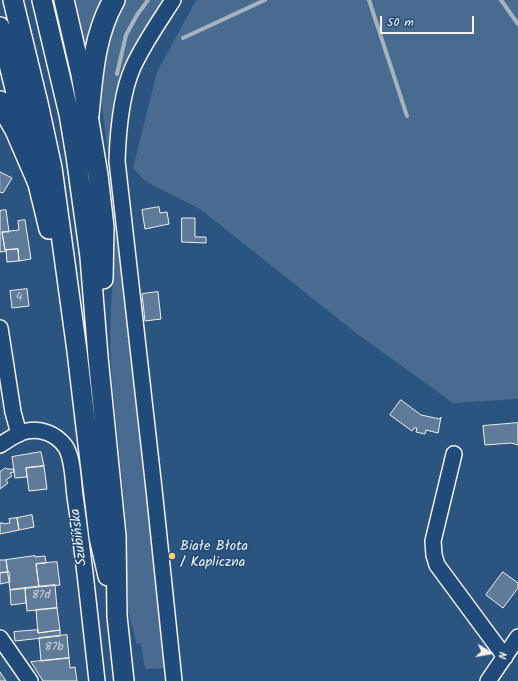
<!DOCTYPE html>
<html>
<head>
<meta charset="utf-8">
<style>
	body { margin:0 }
	#map { position:relative; width:518px; height:681px; overflow:hidden; background:#2c5481; font-family:Kalam,sans-serif }
	canvas { display:block }
	.north { position:absolute; left:470px; top:633px; width:40px; height:40px; -webkit-text-stroke:3px #1f4a7a; paint-order:stroke; rotate:101deg; font-size:11px; font-weight:700; line-height:16px; text-align:center; color:#f4f1e8 }
	.north::after { content:''; display:block; margin:auto; width:14px; height:18px; background:#f4f1e8; clip-path:polygon(50% 0,100% 100%,50% 72%,0 100%) }
	.scale { position:absolute; left:380px; top:16px; width:94px; height:18px; box-sizing:border-box; border:2px solid #f4f1e8; border-top:0; padding-left:5px; font-size:12px; line-height:14px; white-space:nowrap; color:#f4f1e8; -webkit-text-stroke:3px #1f4a7a; paint-order:stroke }
</style>
</head>
<body>
<div id="map">
<canvas width="518" height="681"></canvas>
<div class="north">N</div>
<div class="scale">50 m</div>
</div>
<script>
const context = document.querySelector('canvas').getContext('2d');
context.lineJoin = 'round';
function fill(path, color) { context.fillStyle = color; context.fill(path, 'evenodd'); }
function strokePath(path, color, width, dash) { context.strokeStyle = color; context.lineWidth = width; context.lineCap = dash ? 'butt' : 'round'; context.setLineDash(dash || []); context.stroke(path); }
function write(font, color, halo, rows, align = 'center') {
  context.font = font + ' Kalam,sans-serif'; context.lineWidth = 3; context.setLineDash([]); context.textBaseline = 'middle'; context.strokeStyle = halo; context.fillStyle = color; for (const [text, x, y, turn = 0] of rows) {
    context.save(); context.translate(x, y); context.rotate((+turn || 0) * Math.PI / 180); context.textAlign = isNaN(turn) ? turn : align; if (halo) context.strokeText(text, 0, 0); context.fillText(text, 0, 0); context.restore();
  }
}
fill(new Path2D(`
	M70,0H105L83,66Z
	M123,0H163L142,32L122,69L113,103L110,136L117,192L124,291L142,462L167,668L146,669L144,664L141,643L137,644L128,612L125,510L112,379L110,349L111,309L114,264L116,215L101,99L104,49Z
	M197,0H518V399L453,403L356,333L200,209L145,181L133,168L157,72L194,4Z`), '#496b90');
strokePath(new Path2D(`
	M369,0L407,116
	M501,0L518,24
	M183,38L265,0
	M117,74L126,35L137,15L148,0`), '#a7b4c0', 4);
const building = new Path2D(`
	M0,172L12,178L3,193L0,192Z
	M159,207L160,213L167,212L169,224L145,229L142,210Z
	M6,210L9,232H2L5,250L6,251L0,252V211Z
	M182,218H195V237H206V243L182,242Z
	M25,220L31,259L19,261L18,249L5,250L2,232L19,230L18,221Z
	M18,249L19,261L7,262L6,250Z
	M27,289L29,306L12,308L10,291Z
	M158,292L161,319L145,321L142,294Z
	M401,400L421,415L440,419L441,417L438,433L426,430L425,434L416,432L417,428H414L412,431L390,415Z
	M518,423V445L511,443L485,445L483,426Z
	M41,452L44,466L26,468L27,477L15,478L12,457Z
	M44,466L47,489L29,491L26,468Z
	M6,468L7,469H14V472L10,473L12,476L6,480L8,483L0,489V472Z
	M32,515L34,527L19,530L17,518Z
	M17,518L19,530L0,534V523H3V524L10,523L9,519Z
	M35,556V557L45,556L46,563L36,564L39,587L10,590L6,560Z
	M0,560H6L8,572L0,573Z
	M57,562L60,585L39,587L36,564Z
	M9,572L10,582L0,584V573Z
	M503,572L518,583V588L503,608L486,595Z
	M55,585L57,608L27,611L25,588Z
	M25,588L26,603L11,605L10,590Z
	M57,608L60,630L38,633L36,610Z
	M38,630V633L60,630V636L15,641L14,632Z
	M67,635L69,658L41,661L39,638Z
	M69,658L70,668L75,667L77,681H43L31,662Z
	M0,672L6,681H0Z`);
fill(building, '#5e7b9a');
strokePath(building, '#f4f1e8', 1);
const minor = new Path2D(`
	M173,0C159,22 144,43 133,67C121,94 118,131 117,161L154,489L174,681
	M0,328L13,412L19,434
	M0,445C8,440 17,433 27,431C41,428 56,434 65,446C73,457 73,481 75,496C84,557 90,619 97,681
	M454,454L433,541L434,555L437,565L505,657
	M0,638L30,681
	M488,681L518,637`);
const major = new Path2D(`
	M13,0L38,103L52,168L77,351L99,537L108,576
	M42,0L69,114L76,156L90,257L98,357L116,536L117,616L124,681
	M64,0L81,74L98,175L104,227L103,279
	M0,27L49,229`);
const highway = new Path2D(`
	M0,102L16,130L38,181
	M88,115C92,75 94,35 114,0`);
strokePath(minor, '#f4f1e8', 18);
strokePath(major, '#f4f1e8', 22);
strokePath(highway, '#f4f1e8', 24);
strokePath(minor, '#1f4a7a', 15);
strokePath(major, '#1f4a7a', 19);
strokePath(highway, '#1f4a7a', 21);
for (const [x, y, r, color] of [
	[172,556,4,"#ffd166"]
]) { const dot = new Path2D(); dot.arc(x, y, r, 0, 2 * Math.PI); context.fillStyle = color; context.fill(dot); strokePath(dot, '#1f4a7a', 1.5); }
write('12px', '#ced4d4', null, [
	["4",19,298],
	["87d",41,596],
	["87b",54,648]
]);
write('14px', '#f4f1e8', '#1f4a7a', [
	["Szubińska",80,537,-97]
]);
write('14px', '#f4f1e8', '#1f4a7a', [
	["Białe Błota",180,548],
	["/ Kapliczna",180,564]
], 'left');
</script>
</body>
</html>
